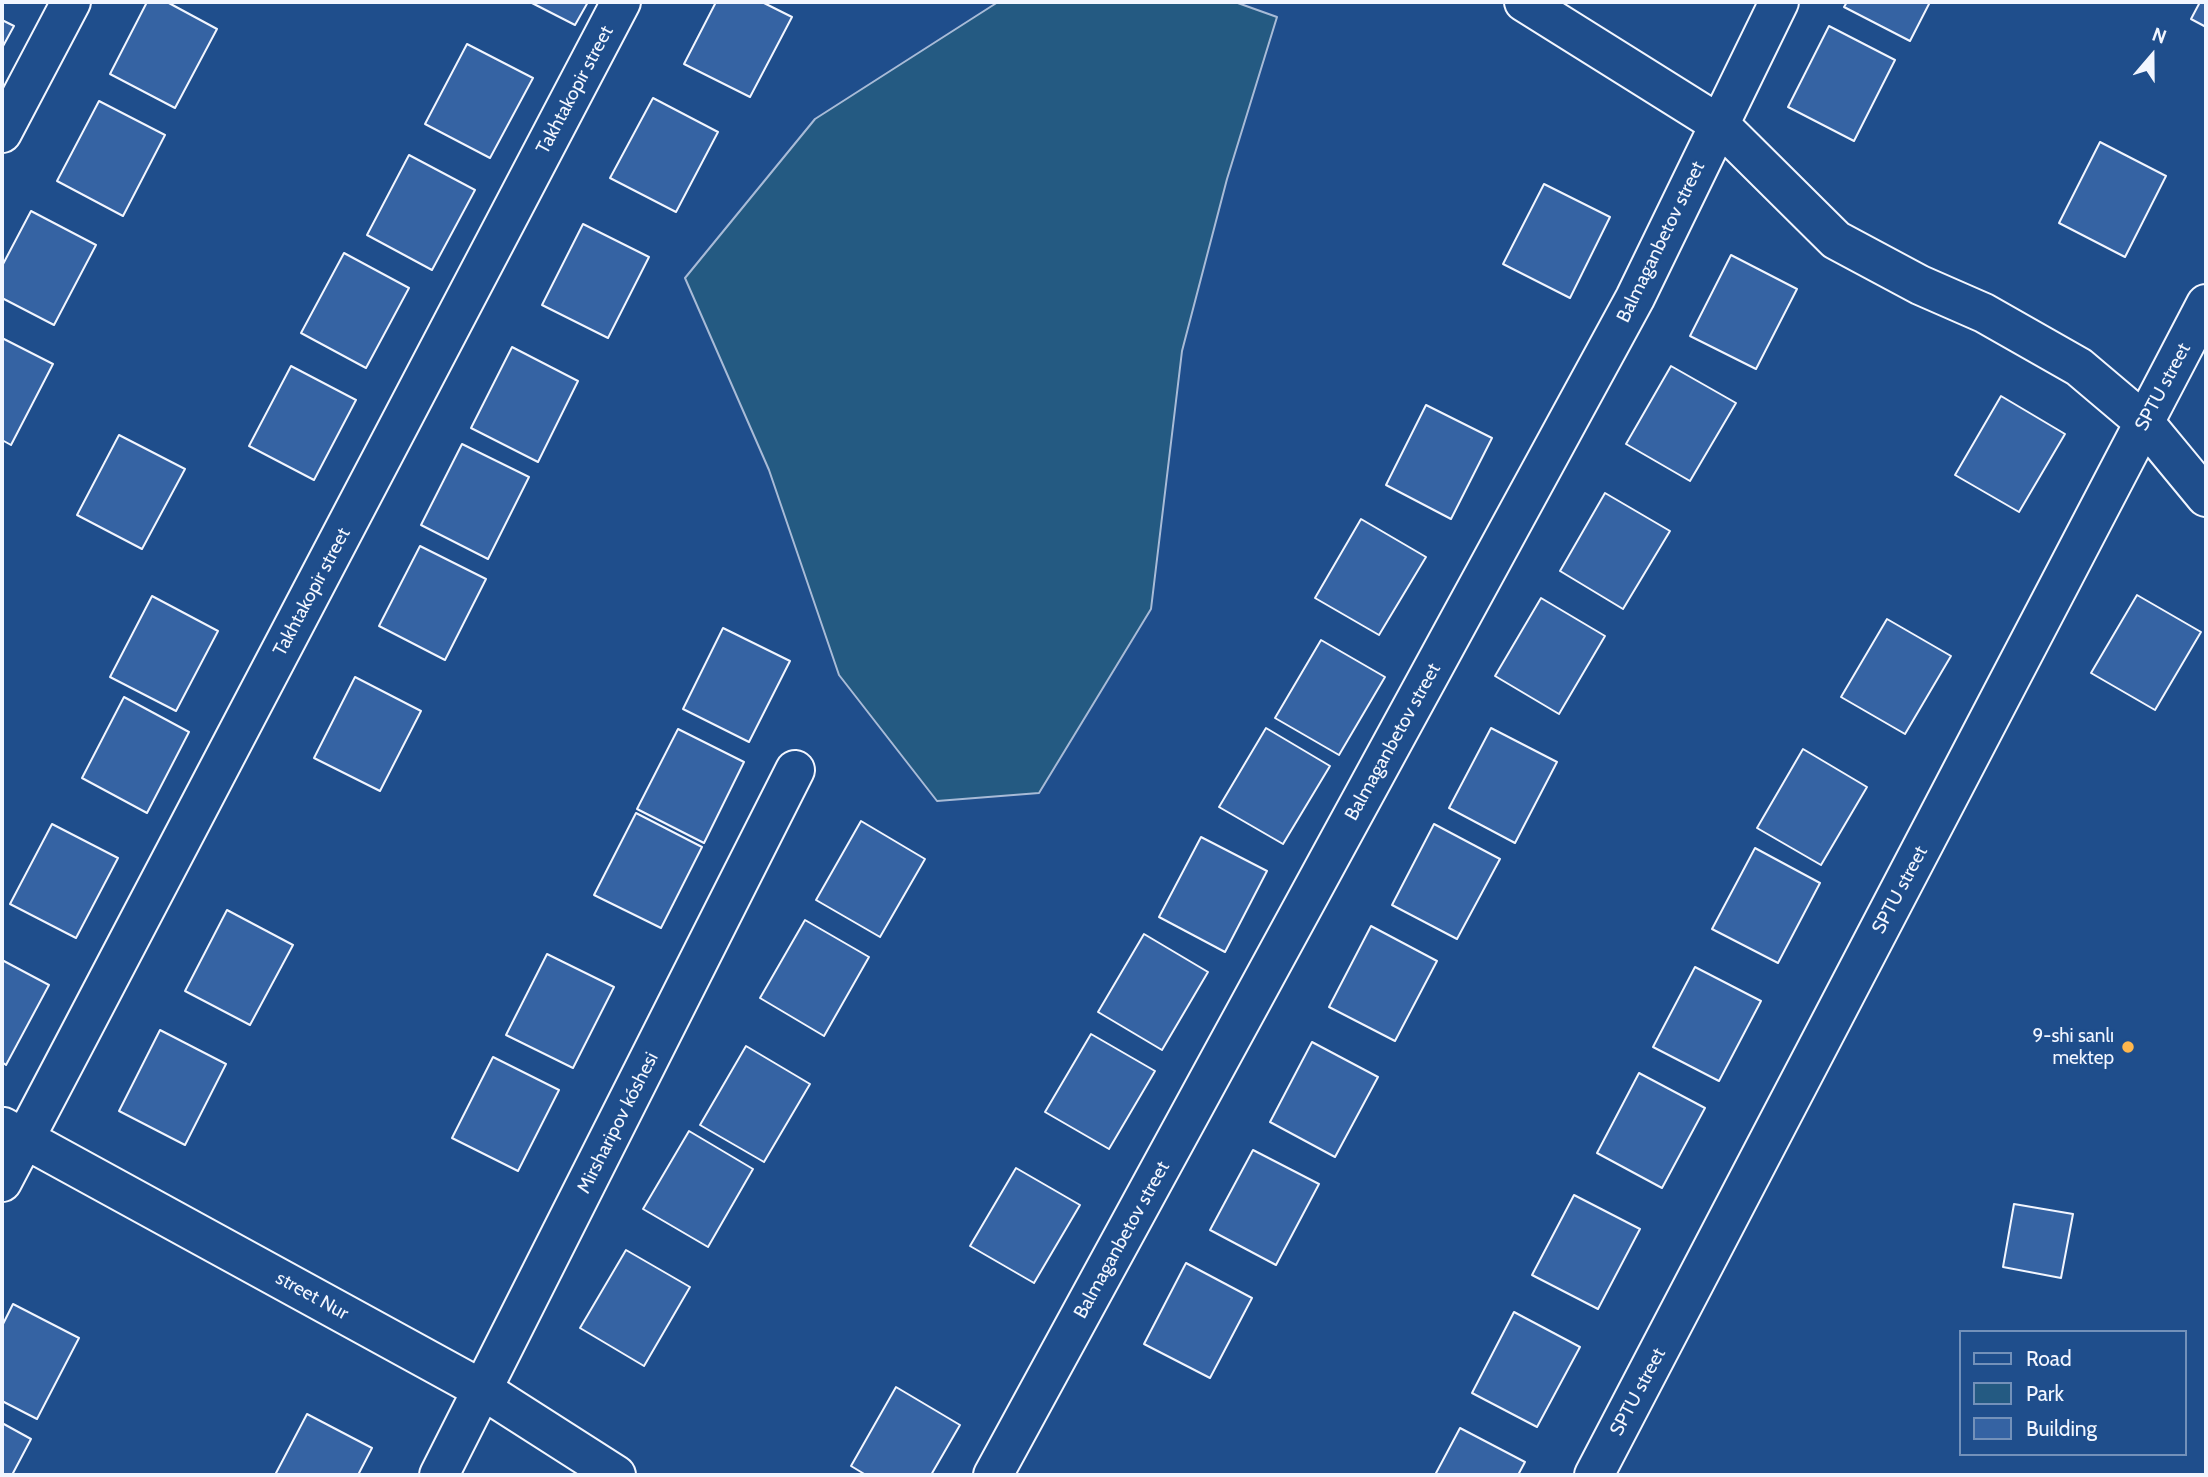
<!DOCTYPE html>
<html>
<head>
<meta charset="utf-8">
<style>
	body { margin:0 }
	#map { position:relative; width:2208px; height:1477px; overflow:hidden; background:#1f4e8c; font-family:Cabin,sans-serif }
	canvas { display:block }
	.frame { position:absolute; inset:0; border:4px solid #f2f6ff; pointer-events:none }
	.legend { position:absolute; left:1959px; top:1330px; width:228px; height:126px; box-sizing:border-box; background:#1f4e8c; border:2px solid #7391ba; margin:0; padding:9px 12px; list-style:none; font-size:21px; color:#f2f6ff }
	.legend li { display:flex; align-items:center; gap:14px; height:35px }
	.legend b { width:35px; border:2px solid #7391ba }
	.north { position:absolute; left:2117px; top:21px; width:70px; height:70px; -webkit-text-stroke:5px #1f4e8c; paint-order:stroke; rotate:20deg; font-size:19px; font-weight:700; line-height:28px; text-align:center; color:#f2f6ff }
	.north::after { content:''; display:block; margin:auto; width:24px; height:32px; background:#f2f6ff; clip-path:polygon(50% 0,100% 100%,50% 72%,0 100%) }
</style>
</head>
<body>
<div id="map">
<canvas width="2208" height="1477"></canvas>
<div class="frame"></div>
<ul class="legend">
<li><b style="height:9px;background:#1f4e8c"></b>Road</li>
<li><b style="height:19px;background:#245a82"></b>Park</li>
<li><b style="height:19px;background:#3563a3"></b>Building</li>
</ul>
<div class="north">N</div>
</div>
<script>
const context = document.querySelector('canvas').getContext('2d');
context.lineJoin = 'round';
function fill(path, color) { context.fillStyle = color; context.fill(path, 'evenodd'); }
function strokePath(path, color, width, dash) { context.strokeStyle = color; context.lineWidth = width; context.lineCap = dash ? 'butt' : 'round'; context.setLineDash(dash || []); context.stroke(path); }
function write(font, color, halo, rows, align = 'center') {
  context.font = font + ' Cabin,sans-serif'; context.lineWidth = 5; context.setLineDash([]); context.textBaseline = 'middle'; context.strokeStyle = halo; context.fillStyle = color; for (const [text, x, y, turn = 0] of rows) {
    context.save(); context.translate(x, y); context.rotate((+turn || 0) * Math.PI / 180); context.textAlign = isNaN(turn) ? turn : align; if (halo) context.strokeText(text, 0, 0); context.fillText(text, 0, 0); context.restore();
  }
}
const green = new Path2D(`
	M998,2H1235L1277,17L1227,179L1182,351L1151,609L1039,793L937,801L839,675L769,470L685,278L815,119Z`);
fill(green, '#245a82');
strokePath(green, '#a8bbd7', 2);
const building = new Path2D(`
	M147,2H167L217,29L175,108L110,74Z
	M530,2H588L575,25Z
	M716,2H762L792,17L750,97L684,64Z
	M1847,2H1930L1910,41L1844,7Z
	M2200,2H2206V27L2191,19Z
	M2,20L14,26L2,48Z
	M1829,26L1895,60L1854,141L1788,107Z
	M467,44L533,78L490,158L425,124Z
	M653,98L718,132L676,212L610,178Z
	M99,101L165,135L123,216L57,181Z
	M2100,142L2166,176L2125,257L2059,223Z
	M409,155L475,190L432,270L367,235Z
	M1544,184L1610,217L1570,298L1503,264Z
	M31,211L96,245L54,325L2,298V266Z
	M583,224L649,257L608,338L542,305Z
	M344,253L409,288L366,368L301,333Z
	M1731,255L1797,289L1756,369L1690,336Z
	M2,338L53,364L11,445L2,440Z
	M512,347L578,381L538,462L471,428Z
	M291,366L356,400L314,480L249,446Z
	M1671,366L1736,403L1690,481L1626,444Z
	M2001,396L2065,434L2019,512L1955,475Z
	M1426,405L1492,438L1451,519L1386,485Z
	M119,435L185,469L142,549L77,515Z
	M462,444L529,477L488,559L421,525Z
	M1605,493L1670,531L1623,609L1560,571Z
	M1361,519L1426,557L1379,635L1315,598Z
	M420,546L486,579L445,660L379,626Z
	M2137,595L2201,632L2155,710L2091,673Z
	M152,596L218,631L176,711L110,677Z
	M1541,598L1605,636L1559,714L1495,676Z
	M1887,619L1951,656L1905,734L1841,697Z
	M723,628L790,661L749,742L683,709Z
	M1321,640L1385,677L1339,755L1275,718Z
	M355,677L421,711L380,791L314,758Z
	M124,697L189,732L147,813L82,778Z
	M1266,728L1330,766L1283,844L1219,807Z
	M1491,728L1557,762L1515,843L1449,808Z
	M678,729L744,762L704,843L637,809Z
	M1803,749L1867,787L1821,865L1757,828Z
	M636,813L702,847L661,928L594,895Z
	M861,821L925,859L880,937L816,900Z
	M52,824L118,858L76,938L10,904Z
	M1434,824L1500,859L1457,939L1392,905Z
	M1201,837L1267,871L1225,952L1159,917Z
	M1755,848L1820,883L1778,963L1712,929Z
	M227,910L293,945L250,1025L185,991Z
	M805,920L869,957L824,1036L760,998Z
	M1371,926L1437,961L1395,1041L1329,1007Z
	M1144,934L1208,972L1162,1050L1098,1012Z
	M547,954L614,987L573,1068L506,1035Z
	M2,960L49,985L6,1065L2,1062Z
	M1695,967L1761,1001L1719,1081L1653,1047Z
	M160,1030L226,1064L185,1145L119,1111Z
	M1091,1034L1155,1071L1109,1149L1045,1112Z
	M1312,1042L1378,1077L1335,1157L1270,1122Z
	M746,1046L810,1084L764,1162L700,1125Z
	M493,1057L559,1090L518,1171L452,1138Z
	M1639,1073L1705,1108L1662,1188L1597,1153Z
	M689,1131L753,1169L708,1247L643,1209Z
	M1253,1150L1319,1184L1276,1265L1210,1230Z
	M1016,1168L1080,1205L1034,1283L970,1246Z
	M1574,1195L1640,1229L1598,1309L1532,1275Z
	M2014,1204L2073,1214L2061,1278L2003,1267Z
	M626,1250L690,1287L644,1366L580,1328Z
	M1186,1263L1252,1298L1210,1378L1144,1344Z
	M13,1304L79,1338L37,1419L2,1401V1326Z
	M1514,1312L1580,1347L1537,1427L1472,1393Z
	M896,1387L960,1425L931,1475H866L851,1466Z
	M307,1414L372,1448L358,1475H275Z
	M2,1423L31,1439L12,1475H2Z
	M1460,1428L1525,1462L1518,1475H1435Z`);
fill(building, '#3563a3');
strokePath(building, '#f2f6ff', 2);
const street = new Path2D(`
	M1524,2L1719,124L1836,240L1920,285L1984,313L2079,367L2144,422L2206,497
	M2,133L71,2
	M3,1127L483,1390L616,1475
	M2,1182L621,2
	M439,1475L795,770
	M993,1475L1635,298L1779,2
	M1594,1475L2206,304`);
strokePath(street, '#f2f6ff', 42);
strokePath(street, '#1f4e8c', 38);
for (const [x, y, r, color] of [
	[2128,1047,7,"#ffb74d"]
]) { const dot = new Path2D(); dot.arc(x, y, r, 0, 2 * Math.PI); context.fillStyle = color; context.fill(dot); strokePath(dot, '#1f4e8c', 2.5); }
write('19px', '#f2f6ff', '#1f4e8c', [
	["Takhtakopir street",575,90,-62],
	["Balmaganbetov street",1661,242,-64],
	["SPTU street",2163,387,-62],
	["Takhtakopir street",312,592,-62],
	["Balmaganbetov street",1393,742,-61],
	["SPTU street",1900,890,-62],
	["Mirsharipov kóshesi",618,1123,-63],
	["Balmaganbetov street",1122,1240,-61],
	["street Nur",312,1296,29],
	["SPTU street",1638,1392,-62]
]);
write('19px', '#f2f6ff', '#1f4e8c', [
	["9-shi sanlı",2114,1036],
	["mektep",2114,1058]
], 'right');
</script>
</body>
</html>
